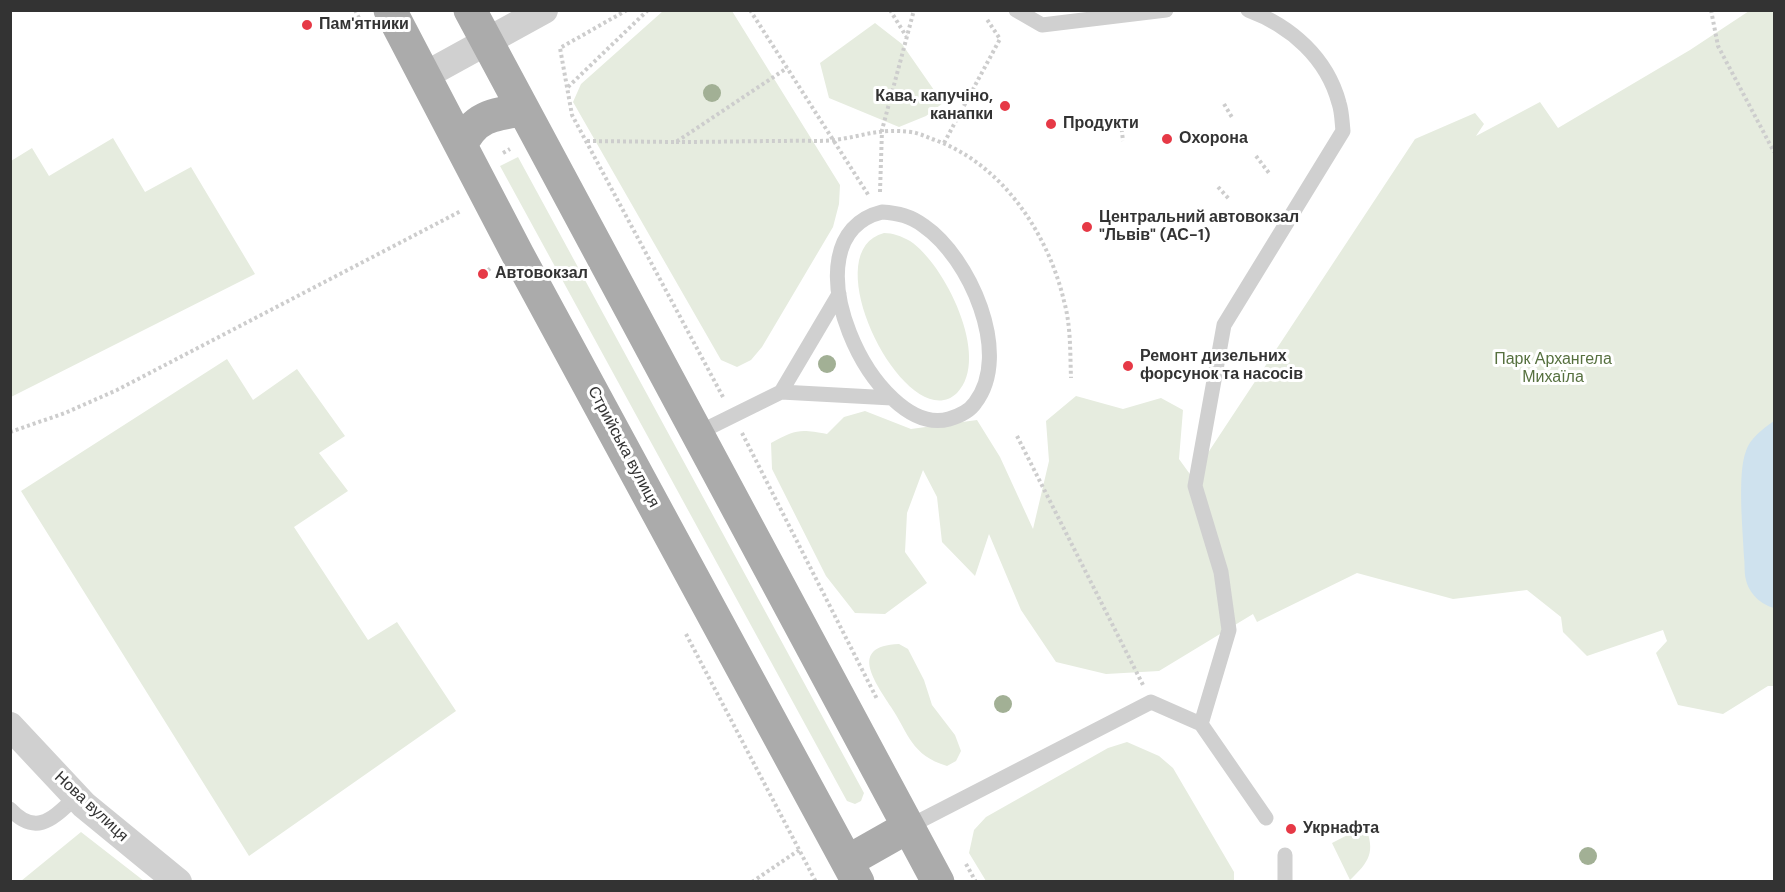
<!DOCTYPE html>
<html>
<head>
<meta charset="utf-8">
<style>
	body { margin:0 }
	#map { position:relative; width:1785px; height:892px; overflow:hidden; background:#fff; font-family:"DM Sans",sans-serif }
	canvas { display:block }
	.frame { position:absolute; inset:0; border:12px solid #333; pointer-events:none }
</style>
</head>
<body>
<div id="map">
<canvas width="1785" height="892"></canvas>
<div class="frame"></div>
</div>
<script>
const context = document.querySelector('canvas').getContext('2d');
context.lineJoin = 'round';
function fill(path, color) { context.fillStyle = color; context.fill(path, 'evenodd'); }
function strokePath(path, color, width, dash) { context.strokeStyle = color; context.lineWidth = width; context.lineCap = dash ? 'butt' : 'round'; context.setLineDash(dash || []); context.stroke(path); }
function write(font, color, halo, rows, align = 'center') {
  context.font = font + ' "DM Sans",sans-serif'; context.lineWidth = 6; context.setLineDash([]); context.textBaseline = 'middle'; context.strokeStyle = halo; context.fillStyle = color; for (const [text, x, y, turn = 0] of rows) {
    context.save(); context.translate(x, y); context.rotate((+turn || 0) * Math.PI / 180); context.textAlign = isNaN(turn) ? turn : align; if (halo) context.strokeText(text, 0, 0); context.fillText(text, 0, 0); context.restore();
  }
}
fill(new Path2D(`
	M663,11H732L840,185L839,204L833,227L762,347L751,360L737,367L721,360L573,102L581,84Z
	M1749,11H1774V686H1768L1723,714L1678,705L1656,653L1667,641L1663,630L1587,656L1563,632L1561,617L1527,590L1453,599L1357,573L1257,622L1253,614L1159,671L1106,674L1056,662L1021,610L989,534L975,576L942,542L937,497L923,470L907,513L905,552L927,583L885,614L855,613L826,576L772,469L771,443C796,429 800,429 827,434L844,417L865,411L911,429L977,420L1000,457L1033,529L1049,461L1046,421L1076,396L1123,409L1161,398L1183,410L1179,459L1192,477L1415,139L1475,113L1484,124L1476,136L1540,102L1558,128L1690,50Z
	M875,23L902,44L943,103L926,116L899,127L829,98L820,63Z
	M113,138L145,192L191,167L255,274L11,397V161L32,148L49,176Z
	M518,157L864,793L861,801L855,804L847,801L500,166Z
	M884,233C893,233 901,236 910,241C944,263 992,358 957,393C908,440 811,252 884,233Z
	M227,359L253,400L297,369L345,436L319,453L348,491L294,527L368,640L397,622L456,711L249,856L21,491Z
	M899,644L908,649L924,680L932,705L955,735L961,751L956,761L947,766C911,755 909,734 891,707C876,683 847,646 899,644Z
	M1127,742L1159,756L1173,768L1234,872V881H986L969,853L974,830L986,817L1108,748Z
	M1365,826C1376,852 1369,862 1350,880L1332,843Z
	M81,832L144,881H21Z`), '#e6ecdf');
fill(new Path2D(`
	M1774,421V608C1762,605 1749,594 1746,580C1744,573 1745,564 1744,557C1743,531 1737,474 1746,451C1750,438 1764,428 1774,421Z`), '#cfe2ee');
strokePath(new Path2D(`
	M355,10L360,20
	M627,10L560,48L572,115L723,397
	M750,10L869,196
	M890,10L906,36
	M1711,10L1718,46L1774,152
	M568,87L648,10
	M1224,104L1233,119
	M1121,123L1123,141
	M587,141L676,142L787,68
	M676,142C712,142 748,141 785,141C801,140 818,142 835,140C864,136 879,128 911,132C918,133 925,136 932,139C1001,162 1048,233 1064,301C1071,326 1070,352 1071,378
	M944,143L1000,39L986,18
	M503,153L510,149
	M1256,156L1269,173
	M1218,187L1230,200
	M880,192L882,130L914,10
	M483,274L492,267
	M10,432L65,413L117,390L461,211
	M742,433L877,699
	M1017,436L1143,685
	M686,634L816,882
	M966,864L976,882
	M752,882L799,850`), '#cdcdcd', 4, [3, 3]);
strokePath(new Path2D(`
	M1016,10L1042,25L1166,10
	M882,212C898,213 911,216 924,226C969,257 1013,354 975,403C969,412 959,416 949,419C875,440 780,237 882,212Z
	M781,392L839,294
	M698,433L781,392L892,398
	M1201,724L1229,630L1221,572L1195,486L1224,325L1343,131C1342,122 1342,112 1339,103C1327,58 1291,26 1248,10
	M10,809C37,838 54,817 76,797
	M908,827L1151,702L1201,724L1266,818
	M1285,855V882`), '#d0d0d0', 15);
strokePath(new Path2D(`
	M424,76L544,10
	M10,726L84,805L178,882`), '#d0d0d0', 28);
strokePath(new Path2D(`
	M390,10L518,255L858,882
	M470,10L938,882
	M461,146C474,116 494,114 523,110
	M848,861L908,827`), '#ababab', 33);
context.fillStyle = '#a2b095';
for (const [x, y] of [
	[712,93],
	[827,364],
	[1003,704],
	[1588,856]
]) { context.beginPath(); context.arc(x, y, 9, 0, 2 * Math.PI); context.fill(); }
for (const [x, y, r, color] of [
	[307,25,6,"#e63946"],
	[1005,106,6,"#e63946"],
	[1051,124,6,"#e63946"],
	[1167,139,6,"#e63946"],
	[1087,227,6,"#e63946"],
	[483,274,6,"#e63946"],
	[1128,366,6,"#e63946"],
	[1291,829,6,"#e63946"]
]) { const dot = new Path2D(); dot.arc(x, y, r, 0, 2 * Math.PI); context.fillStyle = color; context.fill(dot); strokePath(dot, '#fff', 2); }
write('bold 16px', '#333', '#fff', [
	["Пам'ятники",319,25],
	["Кава, капучіно,",993,97,"right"],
	["канапки",993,115,"right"],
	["Продукти",1063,124],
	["Охорона",1179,139],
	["Центральний автовокзал",1099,218],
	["\"Львів\" (АС-1)",1099,236],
	["Автовокзал",495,274],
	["Ремонт дизельних",1140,357],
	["форсунок та насосів",1140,375],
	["Укрнафта",1303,829]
], 'left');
write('16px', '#56703f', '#fff', [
	["Парк Архангела",1553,360],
	["Михаїла",1553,378]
]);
write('16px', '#333', '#fff', [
	["Стрийська вулиця",623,447,62],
	["Нова вулиця",91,807,43]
]);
</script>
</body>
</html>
